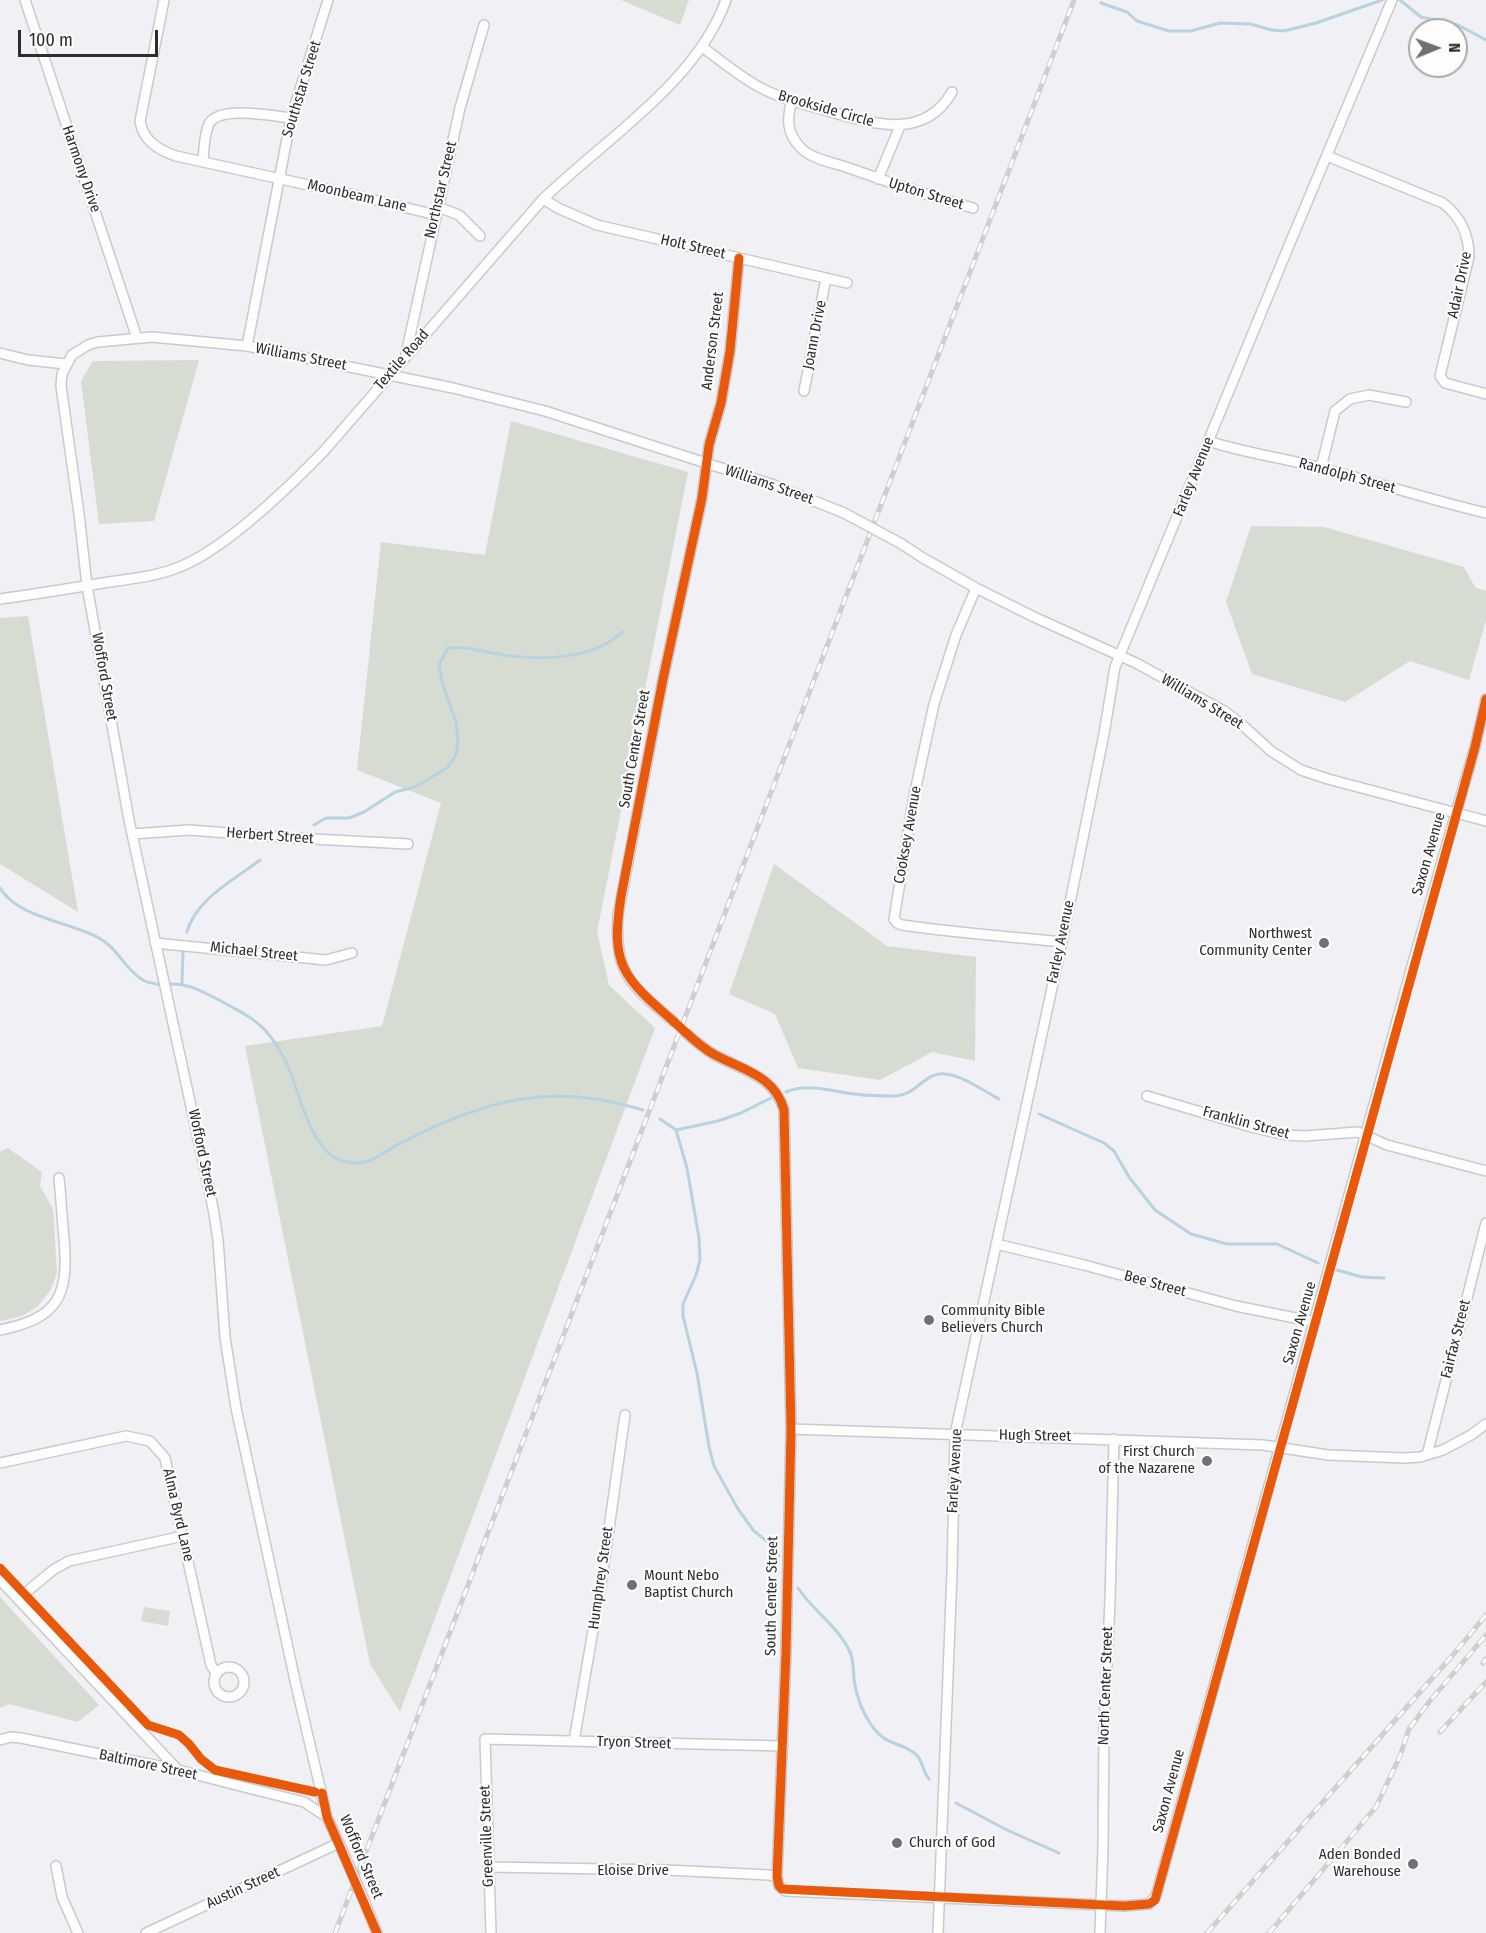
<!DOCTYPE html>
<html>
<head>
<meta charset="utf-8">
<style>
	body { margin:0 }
	#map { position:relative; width:1486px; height:1933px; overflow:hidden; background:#f0f0f5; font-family:"Fira Sans Condensed",sans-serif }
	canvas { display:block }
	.north { position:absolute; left:1408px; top:18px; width:60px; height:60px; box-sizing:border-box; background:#fdfdfe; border:2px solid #aaaaac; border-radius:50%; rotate:89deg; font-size:16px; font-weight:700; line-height:24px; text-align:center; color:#2d2d30 }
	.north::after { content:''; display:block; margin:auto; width:21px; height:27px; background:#717175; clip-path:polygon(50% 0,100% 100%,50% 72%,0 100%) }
	.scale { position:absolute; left:18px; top:30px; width:140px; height:27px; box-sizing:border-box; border:3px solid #2d2d30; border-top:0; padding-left:8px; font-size:18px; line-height:21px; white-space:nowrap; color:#2d2d30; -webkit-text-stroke:4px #fdfdfe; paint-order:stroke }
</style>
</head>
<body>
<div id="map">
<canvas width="1486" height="1933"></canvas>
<div class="north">N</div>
<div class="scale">100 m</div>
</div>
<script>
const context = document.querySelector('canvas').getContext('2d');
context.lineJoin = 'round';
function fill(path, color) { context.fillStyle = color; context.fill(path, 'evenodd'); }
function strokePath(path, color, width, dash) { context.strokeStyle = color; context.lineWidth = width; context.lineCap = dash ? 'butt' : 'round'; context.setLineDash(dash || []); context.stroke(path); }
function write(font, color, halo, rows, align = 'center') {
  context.font = font + ' "Fira Sans Condensed",sans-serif'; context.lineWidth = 4.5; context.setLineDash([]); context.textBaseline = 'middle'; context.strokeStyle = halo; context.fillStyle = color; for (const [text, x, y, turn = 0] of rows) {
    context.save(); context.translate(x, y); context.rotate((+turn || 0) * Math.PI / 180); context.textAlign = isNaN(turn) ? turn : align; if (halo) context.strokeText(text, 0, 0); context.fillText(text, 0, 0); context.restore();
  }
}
fill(new Path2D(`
	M621,0H689L680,25Z
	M199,360L154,521L99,524L81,381L93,361Z
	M511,421L688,472L597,932L609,985L655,1028L400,1712L370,1664L245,1046L382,1026L441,803L357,770L381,542L485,555Z
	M1251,526L1324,527L1464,567L1475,587L1486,591V620L1469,680L1410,661L1345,702L1252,674L1226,602Z
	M28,616L78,912L0,864V618Z
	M774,864L887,946L976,957L975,1061L932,1052L880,1080L798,1068L775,1014L729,994Z
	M8,1148L42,1172L40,1186L53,1209L57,1273L50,1291L37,1307L22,1316L0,1321V1152Z
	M0,1597L99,1705L78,1722L9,1704L0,1708Z
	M144,1607L170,1611L168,1626L141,1621Z`), '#d6dcd1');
strokePath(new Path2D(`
	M1400,0L1421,17L1458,25L1486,40
	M1101,3L1127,12L1137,21L1169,31H1191L1220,23L1250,24L1272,30L1284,31L1316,23L1382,0
	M314,825L326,818H349L364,812L395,792L415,787L447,768L456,755L458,741L456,722L442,682L439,665L448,648C466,646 481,651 498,654C531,660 574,660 604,645C611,641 617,636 623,632
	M0,888C18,918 70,922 99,938C118,948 125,970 143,980C148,983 156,984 161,985
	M187,932C196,899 234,880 260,860
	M182,983L183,952
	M168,984C189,983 201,991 219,1000C235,1009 253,1017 265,1030C274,1040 284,1056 289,1069C300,1095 311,1151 342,1161C351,1163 361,1164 369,1161C380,1156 391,1148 401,1143C429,1128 460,1115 490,1106C542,1091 592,1094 643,1110
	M786,1092C808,1083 831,1091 854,1094C868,1096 883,1096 896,1096C917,1095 925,1071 945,1074C964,1076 982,1090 999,1099
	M1039,1114L1104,1143L1114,1151L1129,1177L1155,1210L1191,1234L1227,1244H1277L1318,1263
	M660,1119L676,1130L718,1121L741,1113L771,1098
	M676,1130L687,1168L699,1238L700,1260L696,1275L683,1304V1316L697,1373L709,1447L714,1466L738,1509L754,1531L774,1547L779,1556
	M1337,1270L1362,1277L1384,1278
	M798,1588C813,1611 838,1626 850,1652C854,1661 853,1669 854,1679C856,1695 862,1712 872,1726C888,1747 895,1740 913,1752C923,1758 922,1771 929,1779
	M956,1803L1007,1830L1059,1853`), '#b7d3e1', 3);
strokePath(new Path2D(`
	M673,1021L687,1034`), '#c9c9ce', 9, [9, 4.5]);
const minor = new Path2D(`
	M25,0L137,338
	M164,0L140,121C143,141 159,150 176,156L354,195L436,215
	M702,47C722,61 741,78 763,89C782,99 803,104 824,110C868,122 923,143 952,92
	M792,100C787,118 786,132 800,147C811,159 831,162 846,167C888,182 930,196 973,208
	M1327,156L1443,203C1461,217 1469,234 1469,257L1440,376L1445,383L1486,394
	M203,161C204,149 204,134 209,124C219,105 273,116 291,118
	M878,179L900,126
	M543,199L560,209L597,225L847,283
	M438,207L459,215L480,236
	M247,346L291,118L328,0
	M0,353L28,360L66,364
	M406,354L460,108L484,25
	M804,391L826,278
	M1208,441C1245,453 1283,458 1321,468C1376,482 1430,500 1486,513
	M1321,468L1335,411L1350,399L1369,395L1406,402
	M900,543L923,558L976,588L1034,617L1136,663L1224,711L1239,722L1271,751L1301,770L1328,779L1486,821
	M976,588L956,635L934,704L914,796L894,919L897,923L902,925C955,933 1008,936 1062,942
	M0,599C36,594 73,588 109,582C132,579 156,576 177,568C224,550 289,487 324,451L543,199C604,140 697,82 726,0
	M132,834L189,830L294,838L408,844
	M155,943L326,960L352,953
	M673,1021C631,985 614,974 618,915L663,679L702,498L709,445L721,403L730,351L739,258
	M687,1034C695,1041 703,1048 713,1054C741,1070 774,1075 784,1110L791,1429L786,1652L777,1877L779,1886L785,1891L1124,1906L1149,1904L1156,1896L1412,966L1475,747L1486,699
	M1147,1096L1251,1127L1286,1135L1305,1136L1358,1132L1387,1145L1486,1171
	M996,1244L1084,1265L1236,1306L1315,1322
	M0,1330C59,1318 69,1296 64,1238C62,1218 61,1198 59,1178
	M791,1429L1263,1445L1328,1455L1404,1458L1420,1457L1443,1450L1471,1435L1486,1424
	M1427,1455L1486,1223
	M0,1463L126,1436L150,1441L165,1458L211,1665L216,1673
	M0,1580L178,1770
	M18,1599L53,1570L69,1561L183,1536
	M214 1682a15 15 0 1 1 30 0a15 15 0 1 1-30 0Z
	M0,1740L11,1737L21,1738L178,1770L244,1787L304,1802L327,1817
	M574,1741L602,1578L625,1415
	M345,1857L327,1817L296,1685L236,1408L225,1337L218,1240L213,1208L129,820L87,586L79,514L61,386L62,374L72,355L88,345L98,342L152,337L247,346L453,388L545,411L774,485L844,513
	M56,1866L62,1897L78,1933
	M488,1867L667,1870L769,1875L777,1877
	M363,1898L377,1933
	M146,1933L339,1843
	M491,1933L485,1739L783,1746
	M938,1933L952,1572L955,1434L1062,942L1104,734L1115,667L1290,243L1392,0
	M1100,1933L1103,1848L1104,1728L1110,1601L1114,1439`);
strokePath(minor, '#c9cacd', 12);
strokePath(minor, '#fdfdfe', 9);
const rail = new Path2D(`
	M1483,1663L1486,1659
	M1440,1732L1486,1682
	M335,1933L1074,0
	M1207,1933L1452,1656L1486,1615
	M1269,1933L1376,1807L1400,1756L1409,1729L1429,1702L1486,1635`);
strokePath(rail, '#cfcfd0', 5);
strokePath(rail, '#fdfdfe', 3, [9]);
const minorBridge = new Path2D(`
	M844,513L900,543
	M345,1857L363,1898`);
strokePath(minorBridge, '#c9cacd', 12, []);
strokePath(minorBridge, '#fdfdfe', 9);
strokePath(new Path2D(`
	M739,258L730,351L721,403L709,445L702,498L663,679L621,897C610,964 623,978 672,1020C686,1032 698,1046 715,1055C743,1070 775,1076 784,1110L791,1429L786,1652L777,1877L779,1886L782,1889L1124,1906L1149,1904L1155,1900L1475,747L1486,699
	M0,1568L148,1725L179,1735L189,1744L201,1759L215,1770L315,1792
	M322,1793L327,1817L377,1933`), '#e8590c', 9);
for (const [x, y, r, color] of [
	[1324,943,6,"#717175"],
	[929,1320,6,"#717175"],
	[1207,1461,6,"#717175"],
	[632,1585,6,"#717175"],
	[897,1843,6,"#717175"],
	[1413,1864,6,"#717175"]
]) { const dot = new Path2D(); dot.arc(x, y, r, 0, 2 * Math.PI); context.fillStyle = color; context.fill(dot); strokePath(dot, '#fdfdfe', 2); }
write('15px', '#2d2d30', '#fdfdfe', [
	["Southstar Street",302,89,-73],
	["Brookside Circle",826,109,16],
	["Harmony Drive",81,169,71],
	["Northstar Street",441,190,-77],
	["Upton Street",926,194,17],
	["Moonbeam Lane",357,196,13],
	["Holt Street",693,247,13],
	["Adair Drive",1460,285,-78],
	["Joann Drive",815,335,-79],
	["Anderson Street",713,341,-83],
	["Williams Street",301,357,11],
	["Textile Road",402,360,-49],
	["Randolph Street",1347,476,15],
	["Farley Avenue",1194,477,-68],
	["Williams Street",769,485,19],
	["Wofford Street",104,677,80],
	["Williams Street",1202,702,31],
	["South Center Street",635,749,-80],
	["Cooksey Avenue",908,835,-80],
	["Herbert Street",270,836,4],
	["Saxon Avenue",1429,854,-74],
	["Farley Avenue",1061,942,-78],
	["Michael Street",254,952,6],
	["Franklin Street",1246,1123,15],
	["Wofford Street",202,1153,78],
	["Bee Street",1155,1284,15],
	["Saxon Avenue",1300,1323,-74],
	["Fairfax Street",1456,1339,-76],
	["Hugh Street",1035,1436,1],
	["Farley Avenue",955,1471,-87],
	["Alma Byrd Lane",178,1515,77],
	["Humphrey Street",601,1578,-82],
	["South Center Street",772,1596,-89],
	["North Center Street",1106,1686,-88],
	["Tryon Street",634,1743,2],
	["Baltimore Street",148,1765,12],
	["Saxon Avenue",1169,1791,-75],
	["Greenville Street",487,1836,-92],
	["Wofford Street",361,1857,67],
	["Eloise Drive",633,1871],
	["Austin Street",243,1888,-25]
]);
write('15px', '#2d2d30', '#fdfdfe', [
	["Northwest",1312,934],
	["Community Center",1312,951],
	["Community Bible",941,1311,"left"],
	["Believers Church",941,1328,"left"],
	["First Church",1195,1452],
	["of the Nazarene",1195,1469],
	["Mount Nebo",644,1576,"left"],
	["Baptist Church",644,1593,"left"],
	["Church of God",909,1843,"left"],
	["Aden Bonded",1401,1855],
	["Warehouse",1401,1872]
], 'right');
</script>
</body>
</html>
